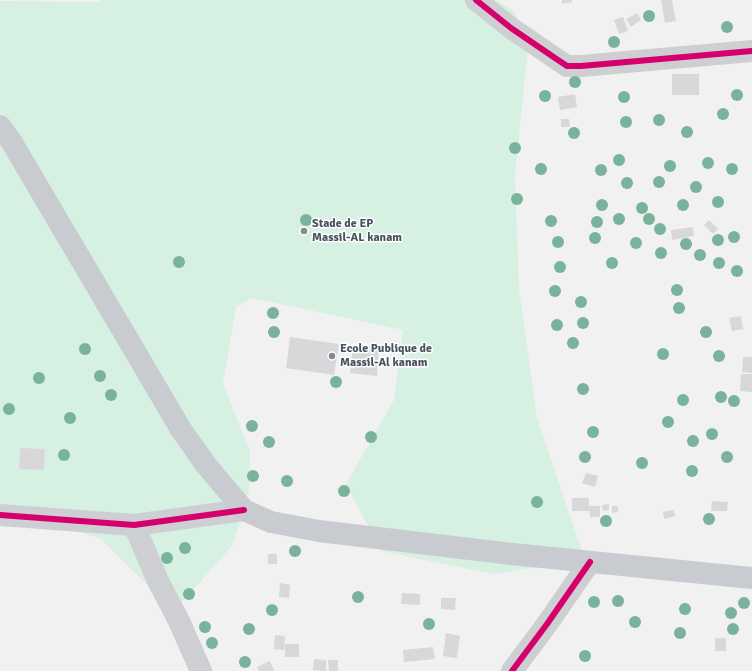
<!DOCTYPE html>
<html>
<head>
<meta charset="utf-8">
<style>
	body { margin:0 }
	canvas { display:block; background:#f2f1f1 }
</style>
</head>
<body>
<canvas width="752" height="671"></canvas>
<script>
const context = document.querySelector('canvas').getContext('2d');
context.lineJoin = 'round';
function fill(path, color) { context.fillStyle = color; context.fill(path, 'evenodd'); }
function strokePath(path, color, width, dash) { context.strokeStyle = color; context.lineWidth = width; context.lineCap = dash ? 'butt' : 'round'; context.setLineDash(dash || []); context.stroke(path); }
function write(font, color, halo, rows, align = 'center') {
  context.font = font + ' Signika,sans-serif'; context.lineWidth = 3; context.setLineDash([]); context.textBaseline = 'middle'; context.strokeStyle = halo; context.fillStyle = color; for (const [text, x, y, turn = 0] of rows) {
    context.save(); context.translate(x, y); context.rotate((+turn || 0) * Math.PI / 180); context.textAlign = isNaN(turn) ? turn : align; if (halo) context.strokeText(text, 0, 0); context.fillText(text, 0, 0); context.restore();
  }
}
fill(new Path2D(`
	M102,0H496L514,11L528,48L515,175L519,288L537,418L585,560L493,574L381,551L346,484L394,400L403,330L252,298L236,307L223,383L250,452L249,489L243,513L232,546L174,611L101,539L48,522L0,513V1L99,2Z`), '#d6f0e2');
fill(new Path2D(`
	M562,0H572V2L562,4Z
	M661,0H672L676,21L665,23Z
	M637,13L641,20L631,27L626,19Z
	M623,17L628,31L619,34L614,20Z
	M672,74H699V95H672Z
	M575,94L577,107L560,110L558,97Z
	M561,119H569L570,127H561Z
	M709,220L718,229L713,234L704,225Z
	M693,227L694,236L672,240L671,230Z
	M741,316L743,329L732,331L729,318Z
	M290,337L339,344L334,375L286,368Z
	M353,345L379,347L377,376L350,373Z
	M743,357H752V373L742,372Z
	M741,374H752V392L740,391Z
	M20,448L45,449L44,470L19,469Z
	M586,473L598,476L595,487L582,483Z
	M572,498H589V511H572Z
	M712,501L728,502L727,511H711Z
	M609,504V510L603,511L602,505Z
	M589,506H600V517H590Z
	M612,506H618V512L612,513Z
	M674,510L675,516L664,519L663,512Z
	M268,554H277V564H268Z
	M280,583L290,585L289,598L279,597Z
	M402,593L420,594V605L401,604Z
	M441,598H456L455,610L441,609Z
	M446,633L460,636L457,658L443,656Z
	M275,635L285,636L284,650L274,649Z
	M715,638H726V651H715Z
	M285,644H299V657H285Z
	M433,647L435,659L404,662L403,650Z
	M314,659L326,660V671L313,670Z
	M328,660H338V671H329Z
	M270,661L274,671H259L257,667Z`), '#d8d8da');
strokePath(new Path2D(`
	M476,0L511,28L555,58L567,66H581L752,51
	M0,515L134,525L244,510
	M134,525L158,581L179,621L201,671
	M512,671L547,624L590,562`), '#cdcfd2', 22);
strokePath(new Path2D(`
	M0,126L11,141L136,353L180,428L206,465L244,510L271,522L319,531L512,554L752,578`), '#c8ccd0', 22);
strokePath(new Path2D(`
	M476,0L511,28L555,58L567,66H581L752,51
	M0,515L134,525L244,510
	M512,671L547,624L590,562`), '#d6006c', 6);
context.fillStyle = '#7ab39b';
for (const [x, y] of [
	[649,16],
	[727,27],
	[614,42],
	[575,82],
	[737,95],
	[545,96],
	[624,97],
	[723,114],
	[659,120],
	[626,122],
	[687,132],
	[574,133],
	[515,148],
	[619,160],
	[708,163],
	[670,166],
	[541,169],
	[732,169],
	[601,170],
	[659,182],
	[627,183],
	[696,187],
	[517,199],
	[718,202],
	[602,205],
	[683,205],
	[642,208],
	[619,219],
	[649,219],
	[306,220],
	[551,221],
	[597,222],
	[660,229],
	[734,237],
	[595,238],
	[718,240],
	[558,242],
	[636,243],
	[686,244],
	[661,253],
	[700,255],
	[179,262],
	[612,263],
	[719,263],
	[560,267],
	[737,271],
	[677,290],
	[555,291],
	[581,302],
	[679,308],
	[273,313],
	[583,323],
	[557,325],
	[274,332],
	[706,332],
	[573,343],
	[85,349],
	[663,354],
	[719,356],
	[100,376],
	[39,378],
	[336,382],
	[583,389],
	[111,395],
	[721,397],
	[683,400],
	[734,401],
	[9,409],
	[70,418],
	[668,422],
	[252,426],
	[593,432],
	[712,434],
	[371,437],
	[693,441],
	[269,442],
	[64,455],
	[585,457],
	[727,457],
	[642,463],
	[692,471],
	[253,476],
	[287,481],
	[344,491],
	[537,502],
	[709,519],
	[606,521],
	[185,548],
	[295,551],
	[167,558],
	[189,594],
	[358,597],
	[618,601],
	[594,602],
	[744,603],
	[685,609],
	[272,610],
	[731,613],
	[635,622],
	[429,624],
	[205,627],
	[249,629],
	[733,629],
	[680,633],
	[212,643],
	[585,656],
	[245,662]
]) { context.beginPath(); context.arc(x, y, 6, 0, 2 * Math.PI); context.fill(); }
for (const [x, y, r, color] of [
	[304,231,4,"#848a91"],
	[332,356,4,"#848a91"]
]) { const dot = new Path2D(); dot.arc(x, y, r, 0, 2 * Math.PI); context.fillStyle = color; context.fill(dot); strokePath(dot, '#fff', 1.5); }
write('bold 12px', '#48525e', '#fff', [
	["Stade de EP",312,224],
	["Massil-AL kanam",312,238],
	["Ecole Publique de",340,349],
	["Massil-Al kanam",340,363]
], 'left');
</script>
</body>
</html>
